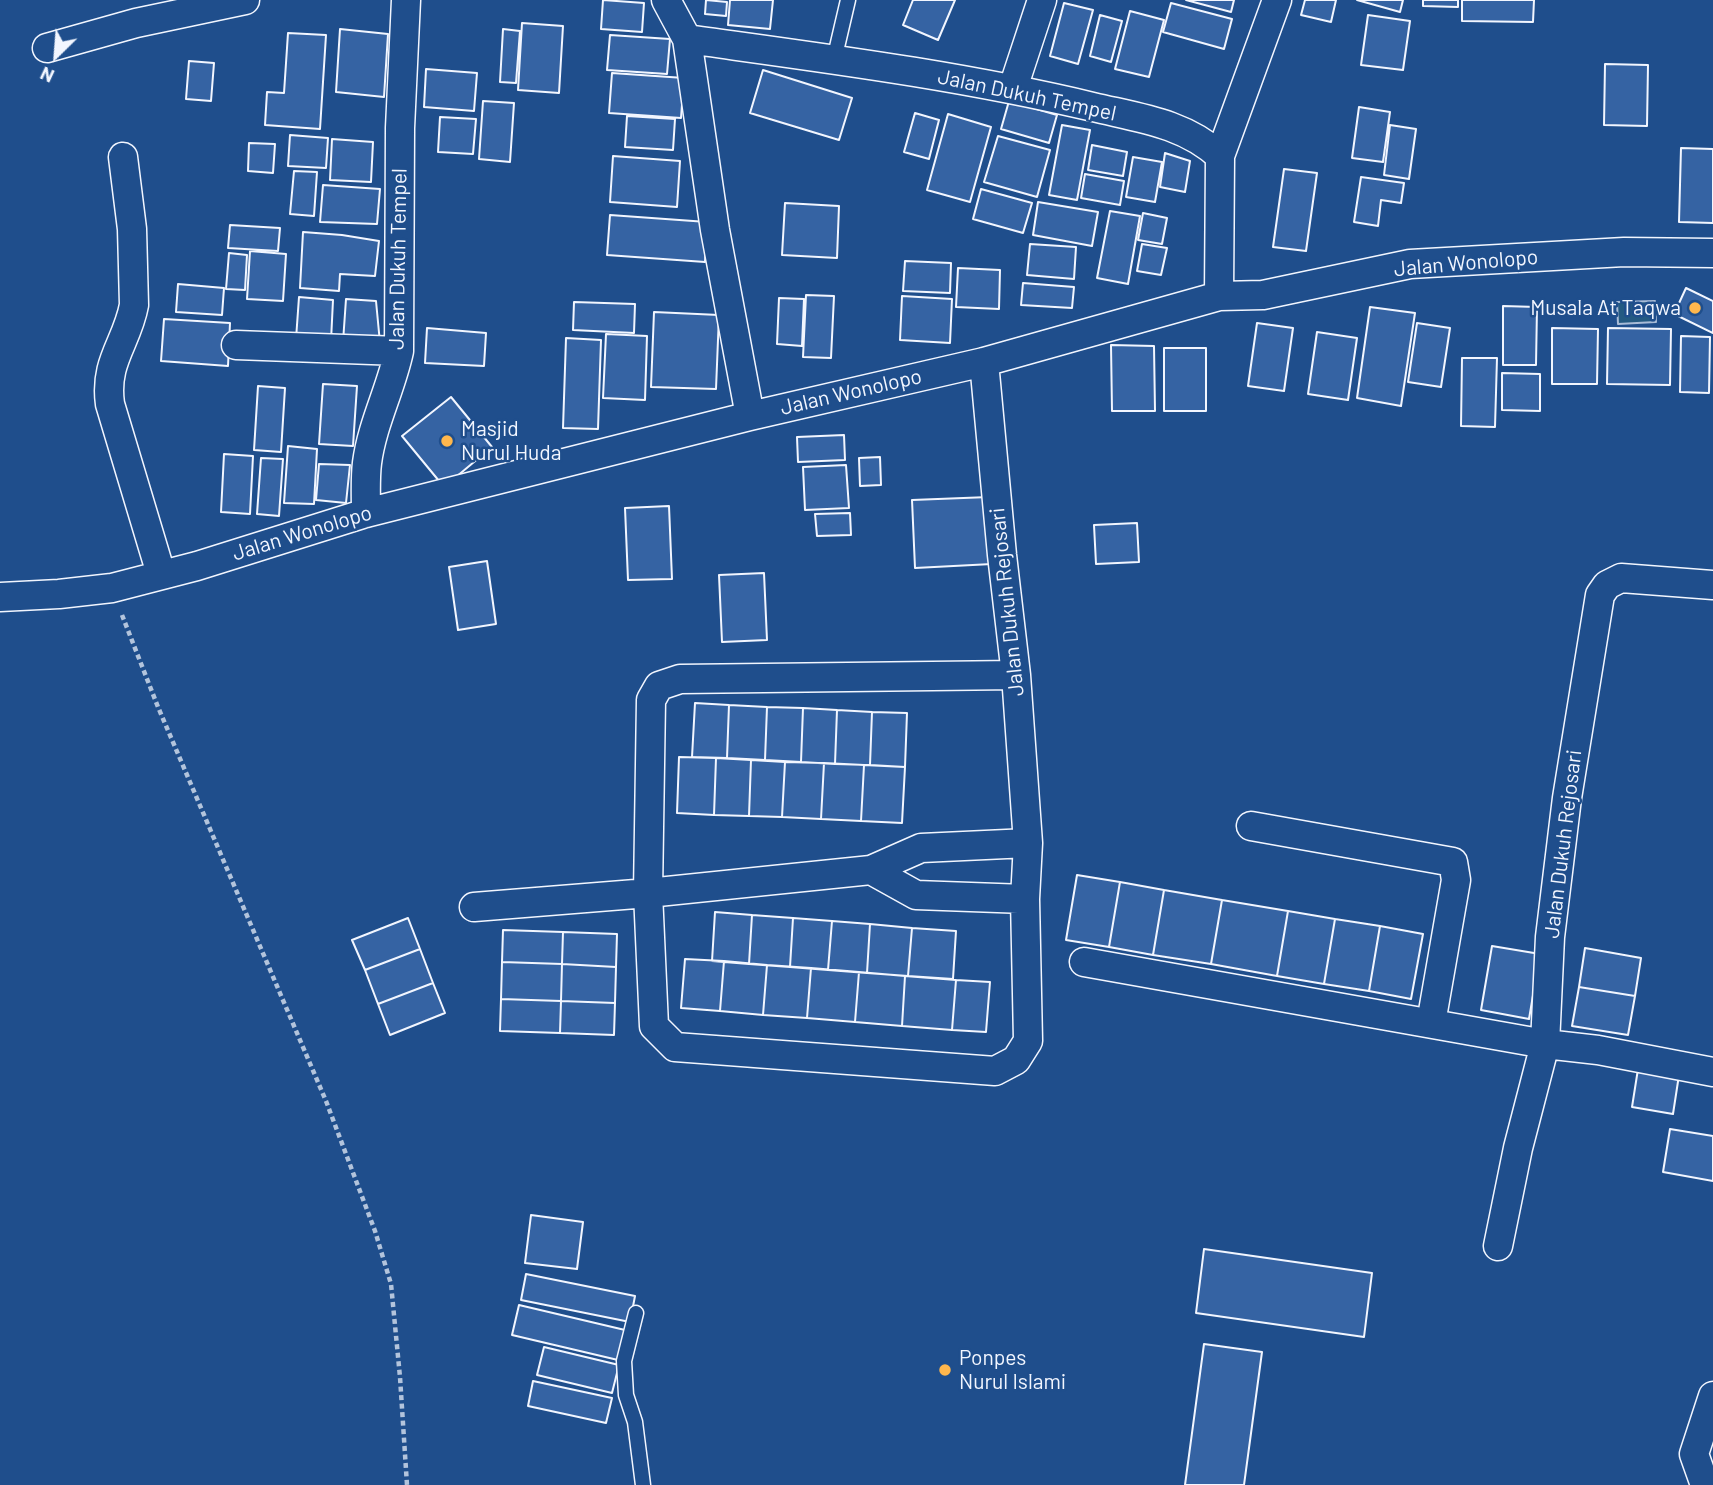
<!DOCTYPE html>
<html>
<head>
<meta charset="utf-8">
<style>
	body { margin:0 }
	#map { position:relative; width:1713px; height:1485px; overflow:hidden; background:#1f4e8c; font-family:Barlow,sans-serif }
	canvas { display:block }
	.north { position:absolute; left:21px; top:21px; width:70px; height:70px; -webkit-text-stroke:5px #1f4e8c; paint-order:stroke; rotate:205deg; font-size:19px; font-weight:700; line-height:28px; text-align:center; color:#f2f6ff }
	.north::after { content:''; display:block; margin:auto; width:24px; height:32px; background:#f2f6ff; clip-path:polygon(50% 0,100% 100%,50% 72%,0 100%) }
</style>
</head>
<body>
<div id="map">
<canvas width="1713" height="1485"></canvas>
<div class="north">N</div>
</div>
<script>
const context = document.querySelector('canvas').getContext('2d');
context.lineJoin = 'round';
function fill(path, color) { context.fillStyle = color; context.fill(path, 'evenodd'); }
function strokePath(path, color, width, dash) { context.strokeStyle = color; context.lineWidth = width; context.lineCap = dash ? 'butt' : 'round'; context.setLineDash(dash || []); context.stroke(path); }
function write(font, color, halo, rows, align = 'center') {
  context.font = font + ' Barlow,sans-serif'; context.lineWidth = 5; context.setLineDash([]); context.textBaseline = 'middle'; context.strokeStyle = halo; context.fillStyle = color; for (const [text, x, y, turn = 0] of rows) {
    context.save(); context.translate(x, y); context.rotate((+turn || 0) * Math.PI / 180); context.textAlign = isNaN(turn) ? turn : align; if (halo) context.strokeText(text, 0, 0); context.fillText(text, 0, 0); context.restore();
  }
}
const green = new Path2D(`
	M1655,301L1656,322L1618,324L1617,302Z`);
fill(green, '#245a82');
strokePath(green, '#a8bbd7', 2);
const building = new Path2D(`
	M603,0L644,3L642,32L601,29Z
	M706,0L727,2L726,16L705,14Z
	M730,0H773L770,29L728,25Z
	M913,0H955L938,40L903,25Z
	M1186,0H1234L1231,12Z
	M1305,0H1336L1331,22L1301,15Z
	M1357,0H1403L1400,12Z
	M1423,0H1458V7L1423,6Z
	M1462,0H1534L1533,22L1462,21Z
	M1064,3L1093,10L1078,64L1050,56Z
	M1171,3L1232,19L1224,49L1163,32Z
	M1130,11L1164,20L1149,77L1115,69Z
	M1100,15L1122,21L1111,62L1090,56Z
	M1368,15L1410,21L1403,70L1361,65Z
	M522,23L563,26L559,93L518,90Z
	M340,29L388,34L384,97L336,92Z
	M503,29L520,31L516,83L500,82Z
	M288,33L326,35L320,129L265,125L267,92L284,93Z
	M610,35L670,39L667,74L607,70Z
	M189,61L214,63L211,101L186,99Z
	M1605,64L1648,65L1647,126L1604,125Z
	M426,69L477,73L474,111L424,107Z
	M763,70L852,98L839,140L750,113Z
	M612,73L684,78L681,118L609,113Z
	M483,101L514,103L510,162L479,159Z
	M1009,101L1057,115L1049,143L1001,129Z
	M1359,107L1390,112L1383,162L1352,158Z
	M915,113L939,120L929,159L904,152Z
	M948,114L991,127L970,202L927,190Z
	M627,116L675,119L673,150L625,147Z
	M440,117L476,119L473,154L438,152Z
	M1062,125L1090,130L1077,200L1049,195Z
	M1390,125L1416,129L1409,179L1384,175Z
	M290,135L328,138L326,168L288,166Z
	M998,136L1050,150L1037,197L984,182Z
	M332,139L373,142L371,182L330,180Z
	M249,143L275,144L273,173L248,171Z
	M1092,145L1127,152L1123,176L1088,170Z
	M1681,148L1713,149V223L1679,222Z
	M1165,153L1190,161L1185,192L1160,187Z
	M613,156L680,161L677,207L610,202Z
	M1133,157L1162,162L1155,202L1126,197Z
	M1284,169L1317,173L1306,251L1273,247Z
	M294,171L317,172L314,216L290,214Z
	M1085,174L1124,181L1120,205L1081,198Z
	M1361,177L1404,183L1401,203L1381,200L1378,226L1354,222Z
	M323,185L380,189L377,224L320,222Z
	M981,189L1032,203L1023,233L973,219Z
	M1038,202L1098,212L1092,246L1033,235Z
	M785,203L839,206L837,258L782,255Z
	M1110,211L1140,216L1128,284L1097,278Z
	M1143,213L1167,218L1162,244L1138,240Z
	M610,215L707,222L705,262L607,255Z
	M230,225L280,228L278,251L228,248Z
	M303,232L342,235L379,241L375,276L340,274L339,291L300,288Z
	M1030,244L1076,247L1074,279L1027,275Z
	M1142,244L1167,248L1161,275L1137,271Z
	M250,251L286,254L283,301L247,299Z
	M229,253L247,255L245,290L226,289Z
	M905,261L951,263L950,293L903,291Z
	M958,268L1000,270L999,309L956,307Z
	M1023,283L1074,287L1072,308L1021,305Z
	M178,284L224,288L222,315L176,312Z
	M1686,288L1713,301V333L1674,314Z
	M806,295L834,296L831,358L803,357Z
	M902,296L952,299L950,343L900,340Z
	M299,297L333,300L331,341L296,339Z
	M779,298L804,299L802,346L777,344Z
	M346,299L376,301L380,343L343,342Z
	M574,302L635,304L634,333L573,330Z
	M1503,306L1537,307L1536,365H1503Z
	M1370,307L1415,313L1401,406L1357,398Z
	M654,312L719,315L716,389L651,387Z
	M164,319L230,323L228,366L161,361Z
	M1257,323L1293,328L1284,391L1248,386Z
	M1417,323L1450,328L1441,387L1408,382Z
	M427,328L486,333L484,366L425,363Z
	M1552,328L1598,329L1597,384H1552Z
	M1608,328L1671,329L1670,385L1607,384Z
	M1317,332L1357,338L1348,400L1308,394Z
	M606,334L647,336L645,400L603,398Z
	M1681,336L1710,337L1709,393L1680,392Z
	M566,338L601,340L598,429L563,428Z
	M1111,345L1154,346L1155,411H1112Z
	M1164,348H1206V411H1164Z
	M1462,358H1497L1495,427L1461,426Z
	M1502,373L1540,374V411L1502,410Z
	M323,384L357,386L353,446L319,444Z
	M258,386L285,388L281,452L254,450Z
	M451,397L492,447L444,487L402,436Z
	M844,435L845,460L798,462L797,437Z
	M288,446L317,449L314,504L284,503Z
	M224,454L253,456L250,514L221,512Z
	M880,457L881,485L860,486L859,458Z
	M261,458L283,459L279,516L257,514Z
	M319,464L350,465L346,503L316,500Z
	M846,465L849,508L805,510L803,467Z
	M989,497L992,564L915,568L912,500Z
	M669,506L672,579L628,580L625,508Z
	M850,513L851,535L817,536L815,514Z
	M1137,523L1139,562L1096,564L1094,525Z
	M487,561L496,624L458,630L449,567Z
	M764,573L767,640L722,642L719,575Z
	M695,703L729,705L727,758L692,757Z
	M729,705L767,707L765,760L727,758Z
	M767,707L803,708L801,762L765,760Z
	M803,708L837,710L835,764L801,762Z
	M837,710L872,712L870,765L835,764Z
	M872,712L907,713L905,767L870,765Z
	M679,757L716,758L714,815L677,813Z
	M716,758L751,760L749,816L714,815Z
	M751,760L785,762L782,817L749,816Z
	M785,762L824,763L821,819L782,817Z
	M824,763L864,765L861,821L821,819Z
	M864,765L905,767L902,823L861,821Z
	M1077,875L1120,882L1109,947L1066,940Z
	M1120,882L1164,890L1153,955L1109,947Z
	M1164,890L1222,900L1211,964L1153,955Z
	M1222,900L1288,911L1277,976L1211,964Z
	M1288,911L1335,919L1324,984L1277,976Z
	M715,912L752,915L749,964L712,961Z
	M752,915L793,918L790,967L749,964Z
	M408,918L420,949L365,970L352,940Z
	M793,918L832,921L828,970L790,967Z
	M1335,919L1380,926L1369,991L1324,984Z
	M832,921L870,924L867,973L828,970Z
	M870,924L912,928L908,976L867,973Z
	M1380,926L1423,934L1411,999L1369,991Z
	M912,928L956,931L953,979L908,976Z
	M503,930L563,932L562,964L502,962Z
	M563,932L617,934L616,967L562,964Z
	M1492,946L1540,954L1529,1019L1481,1010Z
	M1585,948L1641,958L1635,996L1579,987Z
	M420,949L433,983L378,1004L365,970Z
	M685,959L724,961L720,1011L681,1008Z
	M724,961L767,965L763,1015L720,1011Z
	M502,962L562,964L561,1001L501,999Z
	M562,964L616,967L615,1003L561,1001Z
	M767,965L811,968L807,1018L763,1015Z
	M811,968L859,972L855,1022L807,1018Z
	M859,972L905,976L902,1026L855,1022Z
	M905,976L956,980L952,1030L902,1026Z
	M956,980L990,982L986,1032L952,1030Z
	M433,983L445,1013L390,1035L378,1004Z
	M1579,987L1635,996L1628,1035L1572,1026Z
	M501,999L561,1001L560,1033L500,1031Z
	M561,1001L615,1003L614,1035L560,1033Z
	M1638,1069L1679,1075L1673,1114L1632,1107Z
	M1670,1129L1713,1136V1181L1663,1172Z
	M531,1215L583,1222L577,1269L525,1263Z
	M1204,1249L1372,1273L1364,1337L1196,1313Z
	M526,1274L635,1296L630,1322L521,1300Z
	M519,1305L625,1330L618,1360L512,1335Z
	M1204,1344L1262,1352L1244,1485H1185Z
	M544,1347L619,1365L612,1393L537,1375Z
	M533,1381L612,1398L606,1423L528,1406Z`);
fill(building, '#3563a3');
strokePath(building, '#f2f6ff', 2);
const lane = new Path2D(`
	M834,60L848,0
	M636,1313L624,1361L626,1395L635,1422L643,1485`);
const street = new Path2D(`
	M666,0L687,39L715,230L750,416
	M687,39C823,58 959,75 1093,107C1139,118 1184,123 1220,156
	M47,48L136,23L245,0
	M1013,88L1042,0
	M123,157L132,229L134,305C127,343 104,361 110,404L161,574
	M1219,296L1220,156L1277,0
	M236,345L399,351
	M984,362L1002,555L1016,675L1028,843L1025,899L1028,1041L1016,1060L995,1071L675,1047L654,1026L648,893L651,700L659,686L680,679L1016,675
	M366,513C366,496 365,479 367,463C372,424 391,389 399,351L400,128L406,0
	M1713,585L1621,578L1607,585L1600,595L1567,798L1550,937L1545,1044L1598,1050L1713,1072
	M0,597L59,594L112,588L197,566L366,513L750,416L984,362L1219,296L1263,295L1410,264L1624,252L1713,253
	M1251,826L1453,862L1456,880L1431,1023
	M871,870L916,895L1025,899
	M474,907L648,893L871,870L921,848L1028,843
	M1084,962L1545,1044L1518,1148L1498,1246
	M1705,1485L1694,1454L1713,1396`);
strokePath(lane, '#f2f6ff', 17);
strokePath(street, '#f2f6ff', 31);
strokePath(new Path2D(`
	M122,615L158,707L326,1101L375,1231L391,1284L400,1377L407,1485`), '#b3c4dc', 4.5, [5, 3.5]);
strokePath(lane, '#1f4e8c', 14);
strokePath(street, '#1f4e8c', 28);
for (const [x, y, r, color] of [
	[1695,308,7,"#ffb74d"],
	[447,441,7,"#ffb74d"],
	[945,1370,7,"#ffb74d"]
]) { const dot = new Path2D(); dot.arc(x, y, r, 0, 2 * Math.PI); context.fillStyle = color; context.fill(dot); strokePath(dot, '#1f4e8c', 2.5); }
write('21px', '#f2f6ff', '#1f4e8c', [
	["Jalan Dukuh Tempel",1027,95,12],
	["Jalan Dukuh Tempel",398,259,-89],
	["Jalan Wonolopo",1466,263,-5],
	["Jalan Wonolopo",851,392,-13],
	["Jalan Wonolopo",302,533,-17],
	["Jalan Dukuh Rejosari",1007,602,-96],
	["Jalan Dukuh Rejosari",1563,844,-83]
]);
write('21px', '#f2f6ff', '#1f4e8c', [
	["Musala At Taqwa",1681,308,"right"],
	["Masjid",461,429],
	["Nurul Huda",461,453],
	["Ponpes",959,1358],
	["Nurul Islami",959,1382]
], 'left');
</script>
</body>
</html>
